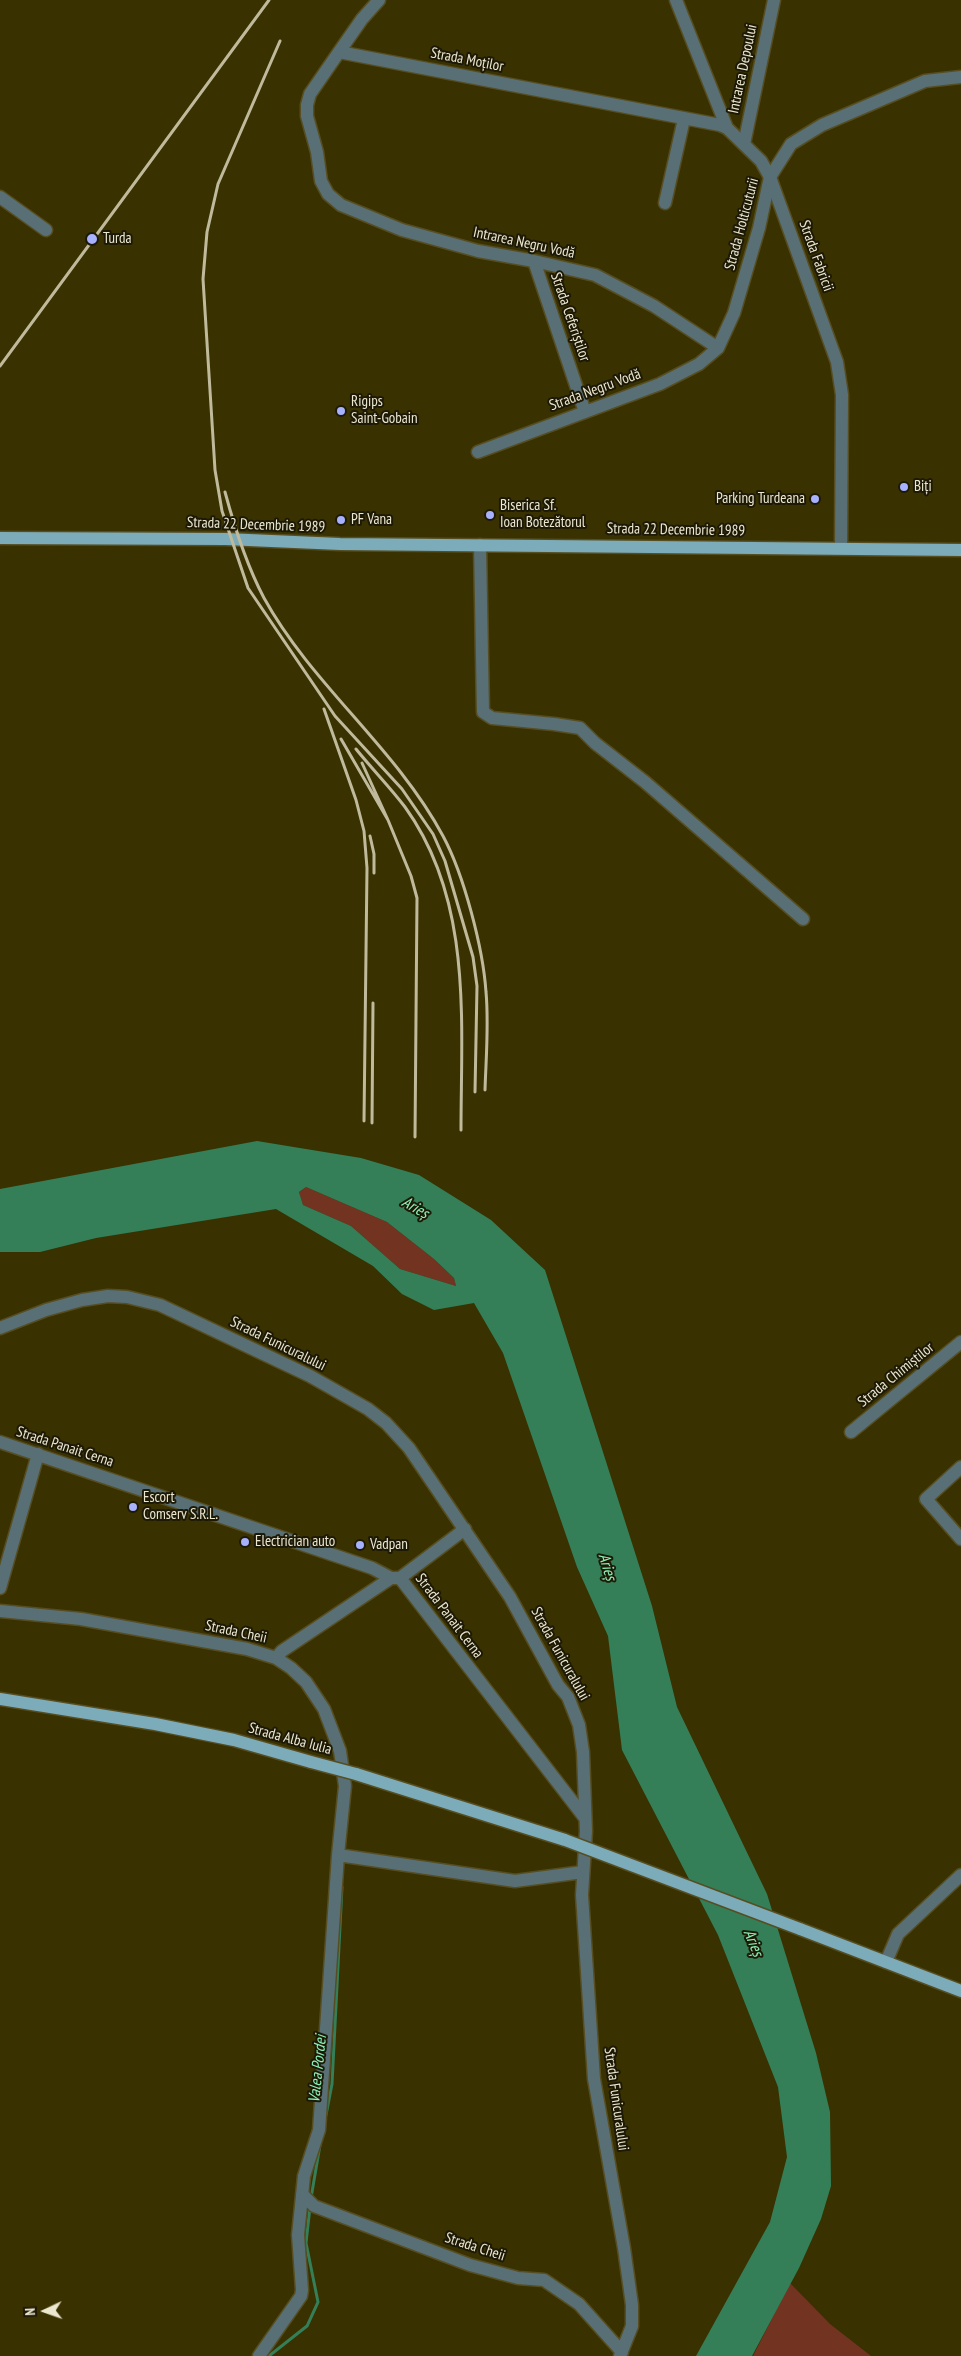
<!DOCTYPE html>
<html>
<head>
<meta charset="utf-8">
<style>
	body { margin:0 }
	#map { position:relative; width:961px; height:2356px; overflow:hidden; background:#3a3101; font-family:"PT Sans Narrow",sans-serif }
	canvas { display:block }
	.north { position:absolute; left:20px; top:2286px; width:50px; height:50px; -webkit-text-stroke:4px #1d1907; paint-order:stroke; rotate:267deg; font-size:14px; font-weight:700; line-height:20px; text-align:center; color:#ece7cf }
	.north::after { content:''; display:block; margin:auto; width:18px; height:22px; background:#ece7cf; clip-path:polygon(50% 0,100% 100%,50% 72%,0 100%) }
</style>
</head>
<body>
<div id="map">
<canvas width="961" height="2356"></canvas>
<div class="north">N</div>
</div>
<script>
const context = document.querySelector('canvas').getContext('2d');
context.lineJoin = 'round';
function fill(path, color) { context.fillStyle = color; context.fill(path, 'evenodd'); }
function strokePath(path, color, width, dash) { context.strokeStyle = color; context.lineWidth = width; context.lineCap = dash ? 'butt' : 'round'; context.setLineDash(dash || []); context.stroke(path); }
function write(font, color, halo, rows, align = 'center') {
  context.font = font + ' "PT Sans Narrow",sans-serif'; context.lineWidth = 4; context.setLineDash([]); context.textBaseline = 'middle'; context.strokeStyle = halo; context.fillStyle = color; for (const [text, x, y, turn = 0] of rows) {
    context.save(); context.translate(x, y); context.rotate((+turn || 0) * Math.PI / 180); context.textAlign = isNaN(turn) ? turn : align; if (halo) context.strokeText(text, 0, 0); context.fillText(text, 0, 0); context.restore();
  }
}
fill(new Path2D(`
	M306,1187L387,1222L434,1259L454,1278L456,1286L400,1269L351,1226L303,1205L299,1192Z
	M790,2283L830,2324L871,2356H753Z`), '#723421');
fill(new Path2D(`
	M257,1141L361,1158L419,1175L491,1220L545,1270L652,1606L677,1707L767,1894L816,2053L830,2112L831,2186L821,2219L799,2268L752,2356H696L770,2222L787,2157L778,2087L718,1935L622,1750L608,1636L577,1567L503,1353L474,1303L434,1310L402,1294L373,1266L276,1209L96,1238L40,1252H0V1189ZM306,1187L387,1222L434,1259L454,1278L456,1286L400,1269L351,1226L303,1205L299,1192Z`), '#347f58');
strokePath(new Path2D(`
	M326,2115L332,2084L342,1887
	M311,2198L320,2145
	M269,2356L307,2326L318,2302L306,2243L310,2207`), '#347f58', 3);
const minor = new Path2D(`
	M379,0L362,19L339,52L310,94L307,105V116L317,152L321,181L328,194L341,205L402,230L478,251L534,261L595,275L654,306L718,348
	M339,52L720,125L727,128
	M744,144L774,0
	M0,197L46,230
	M665,203L684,119
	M534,261L585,412
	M478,452L660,384L699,364L718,348L734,313L759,228L770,177L791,144L822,125L925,81L961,77
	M480,545L483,712L492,718L554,724L580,728L595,743L645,782L803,919
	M0,1328L46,1310L82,1300L108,1296L127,1297L160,1305L310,1376L368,1409L386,1423L409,1448L510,1597L558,1685L568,1697L579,1725L583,1752L586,1831L582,1895L594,2079L624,2248L632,2305V2326L620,2356
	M851,1432L961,1342
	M0,1442L372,1568L391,1578H400L585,1818
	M961,1467L926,1499L961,1539
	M400,1578L465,1529
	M0,1588L38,1454
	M0,1611L81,1619L247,1649L276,1658L291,1668L306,1682L324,1709L340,1751L345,1786L338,1855L319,2130L304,2176L298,2235L302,2290L301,2296L259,2356
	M276,1658L282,1651L391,1578
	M338,1855L515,1881L583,1872
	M886,1962L898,1934L961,1875
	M302,2194L314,2206L470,2265L518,2278L544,2280L579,2304L622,2352`);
const tertiary = new Path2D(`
	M676,0L727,128L761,161L770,177L837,362L842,395L841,548`);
const primary = new Path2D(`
	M0,538L226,539L340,544L961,550
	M0,1699L155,1724L234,1740L311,1762
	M356,1774L565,1840
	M800,1929L961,1991`);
strokePath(minor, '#564e22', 15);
strokePath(tertiary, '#564e22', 15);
strokePath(primary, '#564e22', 15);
strokePath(minor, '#586f76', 12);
strokePath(tertiary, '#586f76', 12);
strokePath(primary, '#7cabb9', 12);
strokePath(new Path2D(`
	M280,41L218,184L207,232L203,279L215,470L222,511L248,588L335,716L402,789L433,834L445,861L473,957L477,986L475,1092
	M0,366L269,0
	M225,492C235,529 246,564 264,598C312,685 396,748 443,836C464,875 483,948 486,992C489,1024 486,1058 485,1090
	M324,709L356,800L364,831L367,868L364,1121
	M341,739L388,820L362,763
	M356,749C372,769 390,787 405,807C473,901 461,1021 461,1130
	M388,820L411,876L417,898L415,1137
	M370,836L374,854V873
	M372,1123L373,1003`), '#c0ba9c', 3);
const primaryBridge = new Path2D(`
	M311,1762L356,1774
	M565,1840L800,1929`);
strokePath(primaryBridge, '#564e22', 15, []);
strokePath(primaryBridge, '#7cabb9', 12);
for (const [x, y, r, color] of [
	[92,239,6,"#a7b1fc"],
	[341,411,5,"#a7b1fc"],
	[904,487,5,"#a7b1fc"],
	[815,499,5,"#a7b1fc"],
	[490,515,5,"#a7b1fc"],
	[341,520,5,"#a7b1fc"],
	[133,1507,5,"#a7b1fc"],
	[245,1542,5,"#a7b1fc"],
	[360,1545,5,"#a7b1fc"]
]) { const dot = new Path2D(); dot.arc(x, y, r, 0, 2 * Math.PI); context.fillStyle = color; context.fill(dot); strokePath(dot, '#1d1907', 2); }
write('15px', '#ece7cf', '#1d1907', [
	["Strada Moților",467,60,11],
	["Intrarea Depoului",743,69,-78],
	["Strada Holticuturii",742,224,-75],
	["Intrarea Negru Vodă",524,243,12],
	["Strada Fabricii",816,256,70],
	["Strada Ceferiștilor",570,317,71],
	["Strada Negru Vodă",595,390,-20],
	["Strada 22 Decembrie 1989",256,525,2],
	["Strada 22 Decembrie 1989",676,530,1],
	["Strada Funicuralului",278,1344,26],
	["Strada Chimiștilor",896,1375,-39],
	["Strada Panait Cerna",65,1447,18],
	["Strada Panait Cerna",449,1616,53],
	["Strada Cheii",236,1632,12],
	["Strada Funicuralului",560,1654,61],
	["Strada Alba Iulia",290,1739,15],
	["Strada Funicuralului",616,2099,82],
	["Strada Cheii",475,2247,18]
]);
write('15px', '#ece7cf', '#1d1907', [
	["Turda",103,239],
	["Rigips",351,402],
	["Saint-Gobain",351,419],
	["Biți",914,487],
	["Parking Turdeana",805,499,"right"],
	["Biserica Sf.",500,506],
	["Ioan Botezătorul",500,523],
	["PF Vana",351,520],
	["Escort",143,1498],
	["Comserv S.R.L.",143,1515],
	["Electrician auto",255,1542],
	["Vadpan",370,1545]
], 'left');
write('italic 16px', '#8bf2b8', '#1d1907', [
	["Arieș",415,1208,30],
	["Arieș",607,1567,73],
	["Arieș",753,1943,68],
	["Valea Pordei",318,2069,-84]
]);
</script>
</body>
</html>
